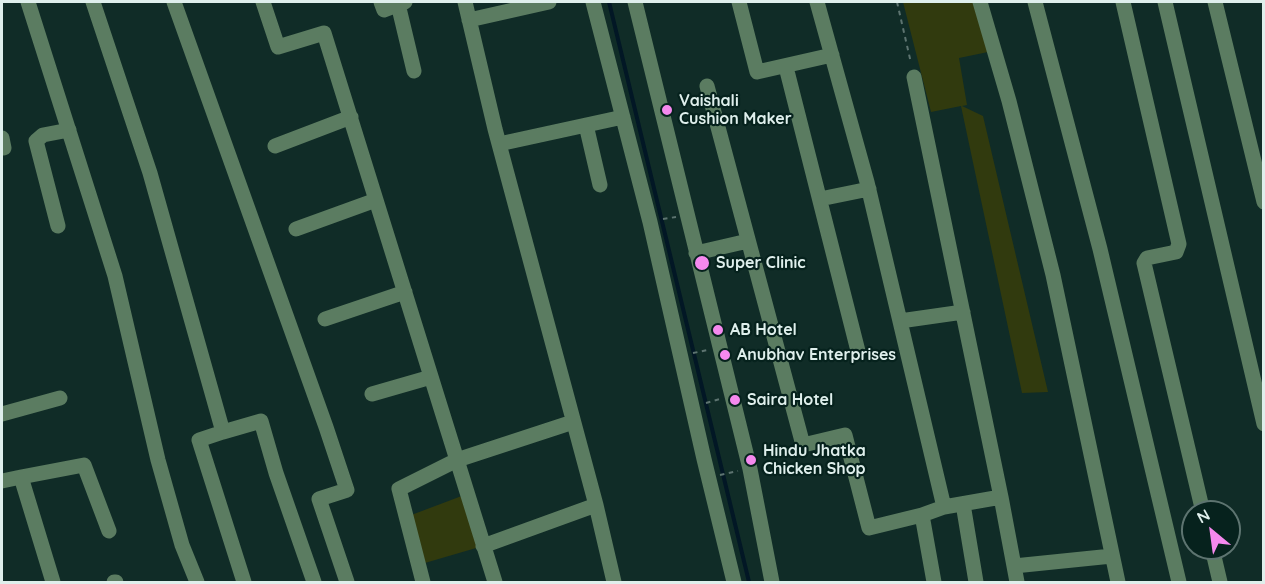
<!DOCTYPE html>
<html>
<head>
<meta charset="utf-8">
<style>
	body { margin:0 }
	#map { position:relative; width:1265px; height:584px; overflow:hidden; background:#102c27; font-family:Quicksand,sans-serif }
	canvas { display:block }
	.frame { position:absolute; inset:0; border:3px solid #dfefec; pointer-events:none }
	.north { position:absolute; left:1181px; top:500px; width:60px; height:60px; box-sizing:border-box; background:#06221d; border:2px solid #5d7470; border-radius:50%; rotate:331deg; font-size:16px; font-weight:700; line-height:24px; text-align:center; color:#dfefec }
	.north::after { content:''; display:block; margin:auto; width:21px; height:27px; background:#f589ee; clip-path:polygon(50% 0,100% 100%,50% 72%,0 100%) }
</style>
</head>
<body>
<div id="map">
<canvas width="1265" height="584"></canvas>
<div class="frame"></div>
<div class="north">N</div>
</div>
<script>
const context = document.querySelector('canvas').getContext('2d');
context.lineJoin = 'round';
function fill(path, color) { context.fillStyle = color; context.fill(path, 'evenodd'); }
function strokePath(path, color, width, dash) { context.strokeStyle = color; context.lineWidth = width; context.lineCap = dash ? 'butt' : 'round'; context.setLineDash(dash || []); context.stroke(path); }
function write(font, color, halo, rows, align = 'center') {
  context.font = font + ' Quicksand,sans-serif'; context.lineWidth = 4.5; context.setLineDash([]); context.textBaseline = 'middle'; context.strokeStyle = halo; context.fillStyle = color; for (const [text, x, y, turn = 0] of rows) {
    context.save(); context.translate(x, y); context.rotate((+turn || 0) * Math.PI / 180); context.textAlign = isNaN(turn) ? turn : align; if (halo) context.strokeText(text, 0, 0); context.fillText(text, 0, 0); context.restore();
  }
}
fill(new Path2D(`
	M903,2H975L988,52L959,58L967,105L962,106L983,116L1048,392L1022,393L961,106L931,112Z
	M467,494L483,546L418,565L406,517Z`), '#313a0e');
strokePath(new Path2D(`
	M609,2L749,582`), '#021725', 4);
strokePath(new Path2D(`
	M897,2L911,63
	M663,219L676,217
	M693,353L708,350
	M706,403L720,399
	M720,475L738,471`), '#5d7470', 2, [4.5, 4.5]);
strokePath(new Path2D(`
	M28,2L115,276L158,460L182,545L197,582
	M93,2L150,173L223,432L199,440L244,582
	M174,2L326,427L347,490L319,499L347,582
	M263,2L278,47L324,33L495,582
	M381,2L384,10L405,2
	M465,2L495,129L596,505L614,582
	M593,2L650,222L704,459L734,582
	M635,2L750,469L772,582
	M739,2L757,72L832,55
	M817,2L867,182L944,507
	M980,2L1009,101L1053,275L1118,582
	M1035,2L1100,249L1179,582
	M1123,2L1179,244L1176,252L1147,258L1144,263L1203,512
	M1165,2L1264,424
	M1215,2L1264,202
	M398,4L414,71
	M469,20L549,2
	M786,67L858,351
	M914,77L1001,497
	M707,86L803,445L845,435L869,528L922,515
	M586,125L600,185
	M2,138L4,148
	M499,144L623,117
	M275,146L351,117
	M820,199L869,189
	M58,226L36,141L43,135L69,130
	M296,229L376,200
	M696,253L748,241
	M325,319L405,292
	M900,321L963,312
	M372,394L431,377
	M2,414L60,398
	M223,432L261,421L276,473L314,582
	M21,477L84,465L109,531
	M2,481L21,477L53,582
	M963,504L976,582
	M483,546L596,505
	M1212,548L1220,582
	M1014,566L1017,582
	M114,582H116
	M423,582L399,489L457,460L573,422
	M934,582L922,515L944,507L1001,497L1014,566L1112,556`), '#5b7c61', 15);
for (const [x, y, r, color] of [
	[667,110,6,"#f589ee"],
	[702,263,8,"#f589ee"],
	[718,330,6,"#f589ee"],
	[725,355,6,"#f589ee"],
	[735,400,6,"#f589ee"],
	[751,460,6,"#f589ee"]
]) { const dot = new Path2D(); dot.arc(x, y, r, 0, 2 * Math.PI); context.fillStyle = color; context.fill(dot); strokePath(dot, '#06221d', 2); }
write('bold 16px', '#dfefec', '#06221d', [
	["Vaishali",679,101],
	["Cushion Maker",679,119],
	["Super Clinic",716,263],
	["AB Hotel",730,330],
	["Anubhav Enterprises",737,355],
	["Saira Hotel",747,400],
	["Hindu Jhatka",763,451],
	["Chicken Shop",763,469]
], 'left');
</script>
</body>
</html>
